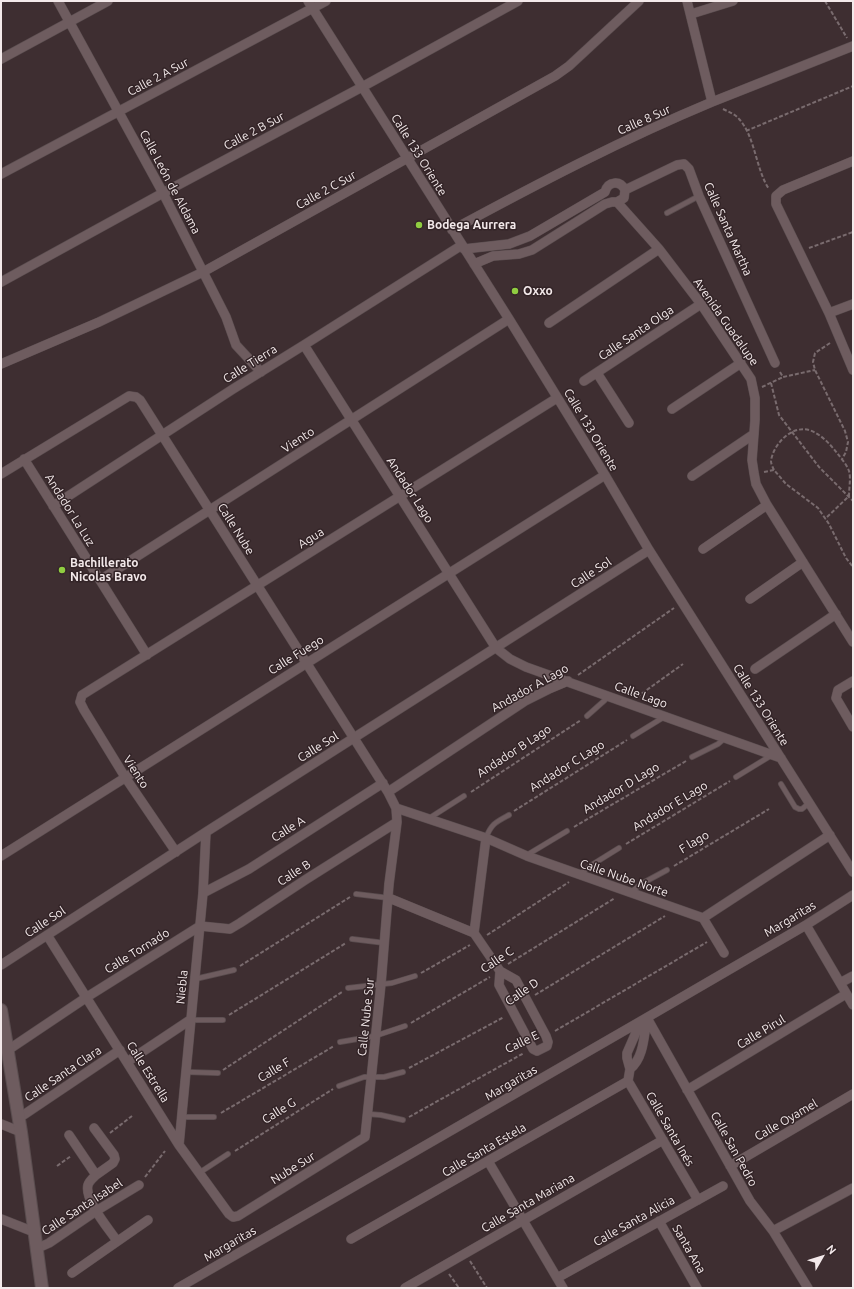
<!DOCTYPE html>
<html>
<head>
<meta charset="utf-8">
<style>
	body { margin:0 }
	#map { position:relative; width:854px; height:1289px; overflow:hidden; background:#3e2e31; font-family:Ubuntu,sans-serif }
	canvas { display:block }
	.frame { position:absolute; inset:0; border:2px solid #f3e9ea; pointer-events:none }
	.north { position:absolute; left:802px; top:1237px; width:40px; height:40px; -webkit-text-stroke:3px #332427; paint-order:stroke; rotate:51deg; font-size:11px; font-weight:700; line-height:16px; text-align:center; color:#f3e9ea }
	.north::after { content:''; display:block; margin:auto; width:14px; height:18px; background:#f3e9ea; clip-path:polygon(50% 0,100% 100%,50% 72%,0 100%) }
</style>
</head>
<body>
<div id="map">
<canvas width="854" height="1289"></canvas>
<div class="frame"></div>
<div class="north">N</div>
</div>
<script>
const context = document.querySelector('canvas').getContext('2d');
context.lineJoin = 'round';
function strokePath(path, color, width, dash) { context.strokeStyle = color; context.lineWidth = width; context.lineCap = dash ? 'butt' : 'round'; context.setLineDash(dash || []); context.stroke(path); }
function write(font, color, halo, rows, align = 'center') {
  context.font = font + ' Ubuntu,sans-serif'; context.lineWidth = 3; context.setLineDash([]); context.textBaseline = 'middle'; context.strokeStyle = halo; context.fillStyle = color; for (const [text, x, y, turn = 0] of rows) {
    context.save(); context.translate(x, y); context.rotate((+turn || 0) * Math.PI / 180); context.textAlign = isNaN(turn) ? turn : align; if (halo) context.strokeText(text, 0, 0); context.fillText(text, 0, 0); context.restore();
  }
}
const lane = new Path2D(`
	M667,213L699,196
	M587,716L605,700L607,696
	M633,736L664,717
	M692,757L718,744L725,738
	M736,777L772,755
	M781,784L795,807L799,809H802L809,803
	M428,819L464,796
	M486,838C491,824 496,822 509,815
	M527,855L567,831
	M579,875L590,866L619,848
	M630,893L641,884L667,870
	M356,894L389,898
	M352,939L385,943
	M195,979L234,970
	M348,988L392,983L415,976
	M190,1020H223
	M340,1042L375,1036L405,1026
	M187,1072L218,1073
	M339,1086L364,1077H384L403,1072
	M368,1114L381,1115L403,1120
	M182,1117H214
	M199,1173L228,1154`);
const street = new Path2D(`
	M58,1L163,193L226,317L236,345L261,372
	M308,1L509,319L605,475L649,550L853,872
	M687,1L712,102
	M691,14L733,1
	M1,59L108,1
	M853,161L783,190L776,196V204L829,313L853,370
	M1,174L326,1
	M625,190L677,165L684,164L689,169L699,196L775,363
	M617,202L659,249L701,304L751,379L755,398V420L752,460L754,473L756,484L767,505L853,642
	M452,230C537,184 623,139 712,102C759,83 806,65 853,46
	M464,249L509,244L530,236L605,192C608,181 620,180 625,190L624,198L617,202
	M474,264L493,256L519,254L532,250L605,204L612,202H617
	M1,282L163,193L362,87L518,1
	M829,313L853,304
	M549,323L659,249
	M304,345L496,648L510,659L526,667L781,758
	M1,364L99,322L203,272L555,76L569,66L639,1
	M597,373L629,423
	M584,381L701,304
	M672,409L741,363
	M24,459L147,655
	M1,474L129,396L136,397L140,400L388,792L396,808L397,822L389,884L381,984L365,1137L238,1216L233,1217L229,1214L179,1145L47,935
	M692,476L754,434
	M53,506L233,389L304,345L462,245
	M703,549L767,505
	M100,580L509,319
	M750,599L803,562
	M755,669L836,614
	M853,681L838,690L836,698L853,727
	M388,792L525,701L549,689L568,681
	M396,808L486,838L527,856L703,918
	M176,852L125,777L84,710L80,702L82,695L557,398
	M1,856L605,475
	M203,893L249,869L383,783
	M389,898L474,933
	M703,918L830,835
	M703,918L724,953
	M806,925L853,1005
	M474,933L500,971L516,980L546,1036L548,1042L547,1046L537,1051L533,1049L499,985L500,971
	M474,933L486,838
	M1,965L206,832L649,550
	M840,983L853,976
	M647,1018L750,1201L773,1231L808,1288
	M641,1021L627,1053V1058L630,1069L628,1081L698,1200
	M8,1050L87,997L200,926L230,929L240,923L305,880L397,822
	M127,1062L190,1020
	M630,1069C644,1058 644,1035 647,1018
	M687,1090L846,994
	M19,1118L120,1050
	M1,1124L21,1132
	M94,1128L114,1155L115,1159L113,1163L96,1175
	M69,1135L96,1175C93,1178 89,1181 88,1185C84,1200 109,1229 117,1241
	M179,1145L203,893L206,832
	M488,1161L563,1288
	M730,1166L853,1094
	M1,1219L34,1232
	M659,1221L697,1288
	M773,1231L853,1188
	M351,1239L628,1081
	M36,1249L49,1243L96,1211L139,1185
	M72,1273L148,1220
	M557,1278L723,1186
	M178,1288L641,1021L806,925L853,895
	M405,1288L663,1140`);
const secondary = new Path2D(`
	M1,1010L21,1132L42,1288`);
strokePath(lane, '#5a4d4f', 6);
strokePath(street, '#5a4d4f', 10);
strokePath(secondary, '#5a4d4f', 14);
strokePath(new Path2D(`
	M825,1L847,38
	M723,109C729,112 735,114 739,119C755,136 756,170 769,189
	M746,131L853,86
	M809,248L853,232
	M830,343L815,353L813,362L815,370L845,431L848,442L846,452L842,459
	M780,372L783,377L815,370
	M771,383L779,415L819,467L853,501
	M762,387L783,377
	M774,470C773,468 771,464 771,461C773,445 791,425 809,430C821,434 830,444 837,453C841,458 847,465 849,471C851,478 849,488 849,496L825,519
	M764,472L774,470L786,484L818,508L829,524L846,558L853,567
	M578,675L674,608
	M637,697L683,664
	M471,792L581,720
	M514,811L627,740
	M574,827L686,761
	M626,844L730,781
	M674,866L769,809
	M487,935L569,882
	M508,964L615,898
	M240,966L350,897
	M421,973L470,945
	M535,995L665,916
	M229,1015L346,943
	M411,1023L490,977
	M555,1031L707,942
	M409,1068L504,1017
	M223,1070L342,992
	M221,1113L334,1046
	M409,1117L524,1053
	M110,1133L132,1116
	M235,1151L333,1089
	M57,1166L71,1156
	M145,1177L165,1151
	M470,1261L487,1288
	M449,1274L459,1288`), '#796b6e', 2, [4, 2]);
strokePath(lane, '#6e5c5f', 4.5);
strokePath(street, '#6e5c5f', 9);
strokePath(secondary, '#6e5c5f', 12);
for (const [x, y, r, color] of [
	[419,225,4,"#90cd41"],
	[515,291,4,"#90cd41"],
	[62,570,4,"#90cd41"]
]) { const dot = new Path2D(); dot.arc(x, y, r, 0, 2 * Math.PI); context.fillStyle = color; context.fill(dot); strokePath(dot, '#332427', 1.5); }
write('12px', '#f3e9ea', '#332427', [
	["Calle 2 A Sur",158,77,-28],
	["Calle 8 Sur",644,120,-24],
	["Calle 2 B Sur",254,131,-28],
	["Calle 133 Oriente",419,155,58],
	["Calle León de Aldama",170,182,62],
	["Calle 2 C Sur",326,190,-29],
	["Calle Santa Martha",728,229,66],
	["Avenida Guadalupe",726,322,55],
	["Calle Santa Olga",636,333,-34],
	["Calle Tierra",250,364,-32],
	["Calle 133 Oriente",591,430,59],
	["Viento",298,440,-33],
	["Andador Lago",410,490,57],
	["Andador La Luz",70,510,58],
	["Calle Nube",236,529,58],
	["Agua",311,538,-32],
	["Calle Sol",591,573,-33],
	["Calle Fuego",296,655,-32],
	["Andador A Lago",530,688,-29],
	["Calle Lago",641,695,20],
	["Calle 133 Oriente",761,705,58],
	["Calle Sol",318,747,-32],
	["Andador B Lago",514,751,-33],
	["Andador C Lago",567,766,-32],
	["Viento",136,772,57],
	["Andador D Lago",621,788,-31],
	["Andador E Lago",670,806,-31],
	["Calle A",288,829,-32],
	["F lago",694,842,-31],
	["Calle B",294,873,-33],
	["Calle Nube Norte",624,878,19],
	["Margaritas",790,919,-31],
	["Calle Sol",45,922,-33],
	["Calle Tornado",137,951,-32],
	["Calle C",497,960,-34],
	["Niebla",182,987,-84],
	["Calle D",522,992,-35],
	["Calle Nube Sur",366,1017,-84],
	["Calle Pirul",761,1032,-31],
	["Calle E",522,1042,-26],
	["Calle F",274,1070,-31],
	["Calle Estrella",148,1072,58],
	["Calle Santa Clara",63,1074,-34],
	["Margaritas",511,1083,-30],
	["Calle G",279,1111,-32],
	["Calle Oyamel",786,1120,-30],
	["Calle Santa Inés",670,1129,60],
	["Calle San Pedro",734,1149,61],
	["Calle Santa Estela",484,1150,-30],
	["Nube Sur",293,1168,-32],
	["Calle Santa Mariana",528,1203,-30],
	["Calle Santa Isabel",82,1207,-33],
	["Calle Santa Alicia",634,1221,-29],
	["Margaritas",230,1244,-30],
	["Santa Ana",689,1249,60]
]);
write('bold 12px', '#f3e9ea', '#332427', [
	["Bodega Aurrera",427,225],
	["Oxxo",523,291],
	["Bachillerato",70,563],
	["Nicolas Bravo",70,577]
], 'left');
</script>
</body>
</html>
